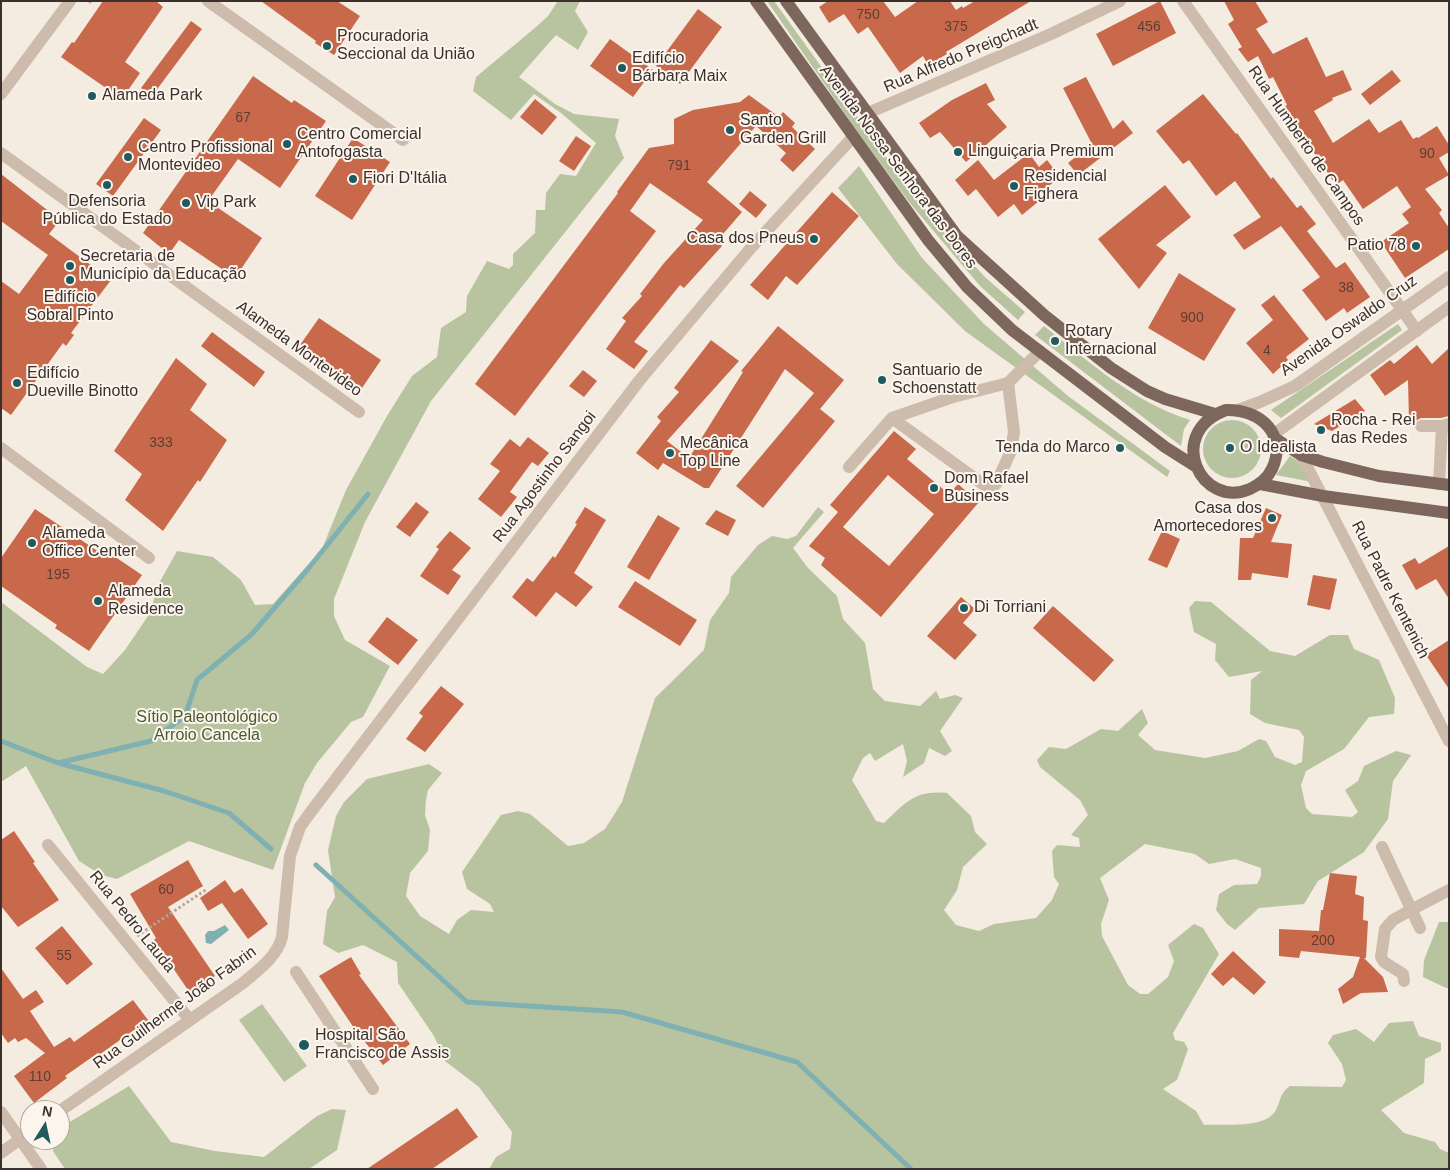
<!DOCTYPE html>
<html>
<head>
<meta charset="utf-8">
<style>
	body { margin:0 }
	#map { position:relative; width:1450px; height:1170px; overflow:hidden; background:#f4ebe1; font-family:Arial,sans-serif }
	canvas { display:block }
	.frame { position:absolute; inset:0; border:2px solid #3b302b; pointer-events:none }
	.north { position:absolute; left:20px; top:1100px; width:50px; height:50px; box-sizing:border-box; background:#fbf5ee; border:1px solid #aea6a0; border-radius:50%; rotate:10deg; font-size:14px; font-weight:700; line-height:20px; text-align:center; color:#3b302b }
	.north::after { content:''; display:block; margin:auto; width:18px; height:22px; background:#1f5a5e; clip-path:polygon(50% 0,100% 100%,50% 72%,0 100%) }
</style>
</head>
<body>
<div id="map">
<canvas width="1450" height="1170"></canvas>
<div class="frame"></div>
<div class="north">N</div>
</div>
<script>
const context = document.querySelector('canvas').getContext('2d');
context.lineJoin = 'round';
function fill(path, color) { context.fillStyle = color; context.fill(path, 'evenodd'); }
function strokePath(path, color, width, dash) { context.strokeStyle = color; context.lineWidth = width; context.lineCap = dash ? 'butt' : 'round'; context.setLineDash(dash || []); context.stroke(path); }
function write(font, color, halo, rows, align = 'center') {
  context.font = font + ' Arial,sans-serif'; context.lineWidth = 4; context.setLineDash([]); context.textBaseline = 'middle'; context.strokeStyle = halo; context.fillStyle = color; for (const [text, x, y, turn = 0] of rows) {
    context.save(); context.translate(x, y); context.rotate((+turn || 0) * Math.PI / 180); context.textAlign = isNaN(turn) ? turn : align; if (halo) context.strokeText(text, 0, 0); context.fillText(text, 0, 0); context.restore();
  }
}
fill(new Path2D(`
	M558,1H580L575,11L588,32L578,50L556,35L519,77L555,104L574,114L619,119L615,136L624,158L431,401L365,522L334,599V616L345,640L390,666L363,717L351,722L317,763L305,783L273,870L189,841L117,879L101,875L79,861L26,766L1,782V602L87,667L103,674L125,650L150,613L158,585L177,551L213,557L241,580L255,605L273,604L322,549L346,490L387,416L412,376L437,357L441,328L466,312L467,296L487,261L509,269L513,265V254L535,233L536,210H545L546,193L560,174L576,176L596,143L561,113L534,94L511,120L473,91L476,77L536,27L548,16Z
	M767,1H774L915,197L946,235L986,278L1025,312L1018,320L980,286L909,202L852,124Z
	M859,166L922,258L984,324L1068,396L1170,471L1167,477L965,331L897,264L838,188Z
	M1398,324L1402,330L1281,418L1271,410Z
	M1044,326C1089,362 1135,403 1190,420L1184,429L1181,446L1035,335Z
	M1203 449a29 29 0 1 1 58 0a29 29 0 1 1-58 0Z
	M1290,456L1298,461L1312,482L1276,475Z
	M818,507L824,512L793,548L808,568L837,596L843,619L865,643L873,689L885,701L920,706L936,691L940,699L955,695L963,698L940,731L952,751L945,756L929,748L924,763L903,777L907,761L903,744L875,761L870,753L863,758L852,780L876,821L884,823C906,802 915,790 947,793L971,816L975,832L987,844L963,867L957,890L944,910L956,925L979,931L994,924L1036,918L1052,900L1059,884L1054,877L1052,851L1057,845L1080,847L1079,838L1071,835L1088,815L1080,800L1040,767L1037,760L1049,747L1066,749L1101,729L1118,731L1142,709L1148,723L1138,735L1155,750L1205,758L1238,751L1259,739L1266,741L1275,757L1295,765L1302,762L1304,737L1299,730L1265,723L1250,714L1251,680L1262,671L1229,677L1215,660L1216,644L1194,632L1189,608L1195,601L1211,602L1270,651L1295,656L1330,635H1348L1354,649L1379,660L1395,698L1394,714L1369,717L1344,749L1306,771L1301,785L1306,808L1312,814L1352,817L1358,812L1345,790L1358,781L1364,766L1396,751L1411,755L1393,781L1388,819L1364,852L1318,881L1304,904L1259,908L1235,930L1227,924L1216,910L1219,894L1234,885L1257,884L1261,876V868L1235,859L1209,864L1195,854L1145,844L1100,878L1109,900L1101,924L1102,936L1128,985L1140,994H1148L1168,977L1174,961L1168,945L1194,924L1203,928L1219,954L1173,1033L1175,1040L1184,1042L1188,1049L1177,1080L1163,1089L1196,1111L1204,1125C1222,1124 1259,1128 1272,1115C1281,1107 1277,1095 1290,1086L1342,1087L1346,1080L1342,1064L1328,1043L1333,1035L1356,1029L1374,1042L1389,1023L1413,1021L1419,1036L1441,1043V1051L1425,1059L1424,1083L1381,1110L1404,1133L1435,1142L1440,1149L1449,1153V1169H489L496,1157L510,1149L512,1132L479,1087L445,1061L434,1036L398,983L397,962L363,945L338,953L323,944L327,911L335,897L328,850L336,816L344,802L367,779L429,764L442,773L428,790L426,800L425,815L430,830L428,851L410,873L406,896L420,916L449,934L457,920L471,910L494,912L490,904L467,889L462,872L501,815L518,811L530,814L568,846L584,843L605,829L622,802L655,698L704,650L710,620L729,593L731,577L758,545L772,536L787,539L796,536Z
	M1439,922H1449V988H1446L1423,977L1424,960Z
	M262,1004L307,1066L284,1082L239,1020Z
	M129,1086L171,1142L215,1151L264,1157L317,1116L332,1109L346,1110L337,1150L309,1169H65L53,1151L56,1140H60V1128Z`), '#b8c4a0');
fill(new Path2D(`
	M225,925L229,930L211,944L206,943L205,935L208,931H214Z`), '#7fb0b2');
strokePath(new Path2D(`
	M1,741L58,763L164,791L229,813L271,849
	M58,763L151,741L185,716L197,680L252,634L308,569L368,494
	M316,865L467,1002L622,1012L797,1062L911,1169`), '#7fb0b2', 5);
fill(new Path2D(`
	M103,1H156L163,7L125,62L140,73L122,99L61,57L72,42L74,43Z
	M261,1H337L360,16L334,55L315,43L316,41Z
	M828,1H883L895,17L918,1H950L956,10L962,6L963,8L975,1H1031L946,52L947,54L928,65L923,56L900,73L868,27L858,34L844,14L829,23L819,7Z
	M1160,1L1176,33L1113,66L1096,34Z
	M1224,1H1255L1268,22L1256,29L1273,54L1307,37L1326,77L1343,70L1352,90L1332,98L1333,100L1314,111L1333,143L1369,119L1379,133L1401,120L1413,139L1417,137L1418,138L1437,126L1449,145V152L1439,158L1449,175L1425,189L1442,210L1439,213L1449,228V249L1405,278L1381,242L1409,223L1402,214L1411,207L1397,186L1363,209L1343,180L1336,185L1306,141L1303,143L1295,129L1284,107L1287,105L1273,77L1269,79L1258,56L1248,62L1238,49L1242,47L1228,24L1234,20Z
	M698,9L722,27L680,84L656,66Z
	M191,21L202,29L152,96L141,88Z
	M610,39L653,70L633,97L590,66Z
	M1392,70L1401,81L1370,105L1361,94Z
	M253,76L292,103L294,100L326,121L280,188L238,159L208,201L262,238L235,278L179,240L169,254L143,233Z
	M1086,77L1113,129L1123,120L1133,133L1078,175L1068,163L1092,144L1063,88Z
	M986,83L995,100L987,104L1007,127L966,162L940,132L930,138L919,123L952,100Z
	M1203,94L1236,134L1237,133L1271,179L1273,177L1297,208L1301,205L1316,224L1307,231L1336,268L1345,262L1370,297L1347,313L1344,308L1326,321L1302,290L1320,277L1281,226L1244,250L1233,235L1261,217L1235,181L1216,196L1189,160L1183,164L1156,131Z
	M749,95L779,117L783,112L795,123L792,127L815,149L793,172L780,160L786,153L756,126L707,182L742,212L717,241L722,246L684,288L680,285L634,342L648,351L634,369L606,349L626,321L622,318L642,296L640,294L664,263L703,220L650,183L630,211L656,231L515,416L475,384L618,193L617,192L649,148L674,144V119L693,110L740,102Z
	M535,99L557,117L542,135L520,117Z
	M144,118L161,130L113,196L96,184Z
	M576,136L591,146L574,171L559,161Z
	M353,138L390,162L352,220L315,196Z
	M1029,153L1039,167L1047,160L1060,177L1036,196L1039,201L1022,215L1014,204L998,217L976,189L968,196L955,180L978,160L994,180Z
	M1,174L60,220L49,234L111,280L71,333L74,335L66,346L63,343L11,415L1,408V281L19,294L48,255L1,221Z
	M1165,185L1191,217L1156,245L1167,253L1139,289L1098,239Z
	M750,191L767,205L756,218L739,204Z
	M832,192L859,216L797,285L786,276L768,300L750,285Z
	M1179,273L1236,309L1204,361L1148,328Z
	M1274,295L1309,339L1286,357L1288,360L1273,374L1246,343L1273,320L1261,305Z
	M319,318L381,360L362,388L300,345Z
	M778,326L844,380L820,409L835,421L763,508L736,486L814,393L785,369L709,488H704L663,463L658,470L636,453L661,421L657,417L679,392L674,388L711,340L739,361L667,441L689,458L743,372L741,371Z
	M212,332L265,372L254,387L201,346Z
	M1417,345L1432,364L1449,348V416L1441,418H1421L1415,421H1409L1408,380L1385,396L1370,375L1390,360L1394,364Z
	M176,358L207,384L190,410L227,440L200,482L198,480L163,531L125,500L142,474L114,451Z
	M583,370L597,381L584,397L569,386Z
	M1355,399L1365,411L1332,431L1314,424Z
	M894,431L916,449L907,459L949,494L958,484L979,502L881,617L821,565L825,558L809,546L838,512L830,505ZM888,475L934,514L889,566L843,527Z
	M528,437L549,453L538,466L532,462L510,492L517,497L501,517L478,499L500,471L490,464L505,445L510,439L520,447Z
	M416,502L429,512L410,537L396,527Z
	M585,507L606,520L574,573L593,587L576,607L556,592L536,617L512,597L527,578L533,582L553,556L555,558L577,524L575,523Z
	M1266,508L1282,515L1271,542L1292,544L1288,578L1252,573L1251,580H1238L1240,538H1253Z
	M35,509L105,556L108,552L142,575L89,651L55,628L57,625L1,586V558Z
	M716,510L736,520L728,536L705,524Z
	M658,515L680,528L649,580L627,567Z
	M450,531L471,548L452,570L461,576L448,595L420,576L439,549L436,547Z
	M1162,531L1180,539L1167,568L1148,560Z
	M1449,546V599L1436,579L1416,590L1402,565L1415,558L1419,564Z
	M1313,575L1337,579L1330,610L1307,605Z
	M635,581L697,620L680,646L618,607Z
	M961,597L975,609L963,623L977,635L955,660L927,636Z
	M1053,606L1114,660L1094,682L1033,628Z
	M387,617L418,640L398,665L368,642Z
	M1449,640V689L1426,655Z
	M441,686L464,704L425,752L406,739L423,716L419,713Z
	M14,831L35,862L33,863L59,900L18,927L1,906V840Z
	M188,860L203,886L168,907L215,976L190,993L154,940L156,938L130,894Z
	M1330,873L1357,876L1355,894L1364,897L1363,920L1368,921L1366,958H1364L1383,977L1388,992L1361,993L1343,1004L1338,989L1353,977L1360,957L1301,951L1299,958L1279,956V929L1319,931L1321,910H1323Z
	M225,880L234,893L242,888L268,924L248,939L222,903L208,911L200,898Z
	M62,926L93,964L67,985L35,948Z
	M1233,951L1266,982L1254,995L1233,977L1223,986L1211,974Z
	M351,957L361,974L359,975L410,1044L383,1065L354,1028L319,976Z
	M1,968L23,999L36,990L44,1002L30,1011L54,1047L70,1037L74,1042L133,1000L148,1020L99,1055L98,1053L65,1076L67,1078L34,1103L14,1076L45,1053L26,1038L18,1042L15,1038L8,1043L1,1033Z
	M457,1108L478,1137L432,1169H367Z`), '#c8694b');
strokePath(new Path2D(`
	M89,1L92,3
	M137,936L207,889`), '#b9a596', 3, [2.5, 2.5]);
strokePath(new Path2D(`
	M208,1L403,140
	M1183,1L1417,331
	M1,94L70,1
	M868,113L1051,34L1120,1
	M1,153L359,412
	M1238,410L1260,402L1295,386L1449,277
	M892,418L984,485L991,486L996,484L1011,451L1014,432L1008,383
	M1421,426H1442L1449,424
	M1274,434L1449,307
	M1,448L149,558
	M1301,455L1449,741
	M849,467L892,418L953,397L1008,383L1040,351
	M1439,484L1442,426
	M48,845L190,1020
	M1382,847L1420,928
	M296,972L373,1089
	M1404,981L1403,974L1384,962L1381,957L1385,929L1393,920L1411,910L1449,890
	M60,1111L243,983C258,970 277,957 282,937L290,856L300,827L310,813L639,381L750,249L853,137
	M1,1112L41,1169
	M1,1153L30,1132`), '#cdbbac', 12);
strokePath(new Path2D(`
	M756,1L928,240L967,287L1012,330L1165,447L1195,466
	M786,1L957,236L1044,315L1111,368L1147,391L1165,399L1215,414
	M1226,410C1260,409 1288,434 1272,469C1267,479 1260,484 1250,489C1201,510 1164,433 1226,410Z
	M1276,439L1301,455L1323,462L1379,476L1449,485
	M1260,484L1323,496L1449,513`), '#7d675c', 12);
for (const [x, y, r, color] of [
	[327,46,5,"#1f5a5e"],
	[622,68,5,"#1f5a5e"],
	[92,96,5,"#1f5a5e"],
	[730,130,5,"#1f5a5e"],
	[287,144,5,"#1f5a5e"],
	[958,152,5,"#1f5a5e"],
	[128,157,5,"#1f5a5e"],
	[353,179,5,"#1f5a5e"],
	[107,185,5,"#1f5a5e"],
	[1014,186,5,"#1f5a5e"],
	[186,203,5,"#1f5a5e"],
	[814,239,5,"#1f5a5e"],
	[1416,246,5,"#1f5a5e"],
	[70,266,5,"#1f5a5e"],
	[70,280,5,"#1f5a5e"],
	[1055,341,5,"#1f5a5e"],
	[882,380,5,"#1f5a5e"],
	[17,383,5,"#1f5a5e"],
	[1321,430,5,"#1f5a5e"],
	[1120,448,5,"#1f5a5e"],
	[1230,448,5,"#1f5a5e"],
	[670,453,5,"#1f5a5e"],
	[934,488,5,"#1f5a5e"],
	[1272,518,5,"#1f5a5e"],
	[32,543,5,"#1f5a5e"],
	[98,601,5,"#1f5a5e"],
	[964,608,5,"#1f5a5e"],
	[304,1045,6,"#1f5a5e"]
]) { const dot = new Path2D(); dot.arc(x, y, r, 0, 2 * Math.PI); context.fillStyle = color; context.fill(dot); strokePath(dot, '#fbf5ee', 2); }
write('14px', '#5e3e33', null, [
	["750",868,15],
	["375",956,27],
	["456",1149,27],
	["67",243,118],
	["90",1427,154],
	["791",679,166],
	["38",1346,288],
	["900",1192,318],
	["4",1267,351],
	["333",161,443],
	["195",58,575],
	["60",166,890],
	["200",1323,941],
	["55",64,956],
	["110",40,1077]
]);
write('16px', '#3b302b', '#fbf5ee', [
	["Procuradoria",337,37],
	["Seccional da União",337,55],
	["Edifício",632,59],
	["Bárbara Maix",632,77],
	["Alameda Park",102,96],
	["Santo",740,121],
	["Garden Grill",740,139],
	["Centro Comercial",297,135],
	["Antofogasta",297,153],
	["Centro Profissional",138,148],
	["Montevideo",138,166],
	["Linguiçaria Premium",968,152],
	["Residencial",1024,177],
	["Fighera",1024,195],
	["Fiori D'Itália",363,179],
	["Defensoria",107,202,"center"],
	["Pública do Estado",107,220,"center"],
	["Vip Park",196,203],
	["Casa dos Pneus",804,239,"right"],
	["Patio 78",1406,246,"right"],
	["Secretaria de",80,257],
	["Município da Educação",80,275],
	["Edifício",70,298,"center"],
	["Sobral Pinto",70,316,"center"],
	["Rotary",1065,332],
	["Internacional",1065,350],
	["Santuario de",892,371],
	["Schoenstatt",892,389],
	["Edifício",27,374],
	["Dueville Binotto",27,392],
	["Rocha - Rei",1331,421],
	["das Redes",1331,439],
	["Mecânica",680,444],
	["Top Line",680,462],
	["Tenda do Marco",1110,448,"right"],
	["O Idealista",1240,448],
	["Dom Rafael",944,479],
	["Business",944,497],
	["Casa dos",1262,509,"right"],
	["Amortecedores",1262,527,"right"],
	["Alameda",42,534],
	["Office Center",42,552],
	["Alameda",108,592],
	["Residence",108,610],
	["Di Torriani",974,608],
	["Hospital São",315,1036],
	["Francisco de Assis",315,1054]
], 'left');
write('16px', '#3b302b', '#fbf5ee', [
	["Rua Alfredo Preigchadt",961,56,-23],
	["Rua Humberto de Campos",1306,146,55],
	["Avenida Nossa Senhora das Dores",898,167,53],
	["Avenida Oswaldo Cruz",1349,326,-35],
	["Alameda Montevideo",299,349,36],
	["Rua Agostinho Sangoi",545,477,-53],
	["Rua Padre Kentenich",1390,590,63],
	["Rua Pedro Lauda",132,922,51],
	["Rua Guilherme João Fabrin",175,1008,-36]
]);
write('16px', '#4a5a2e', '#fbf5ee', [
	["Sítio Paleontológico",207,718],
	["Arroio Cancela",207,736]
]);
</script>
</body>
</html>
